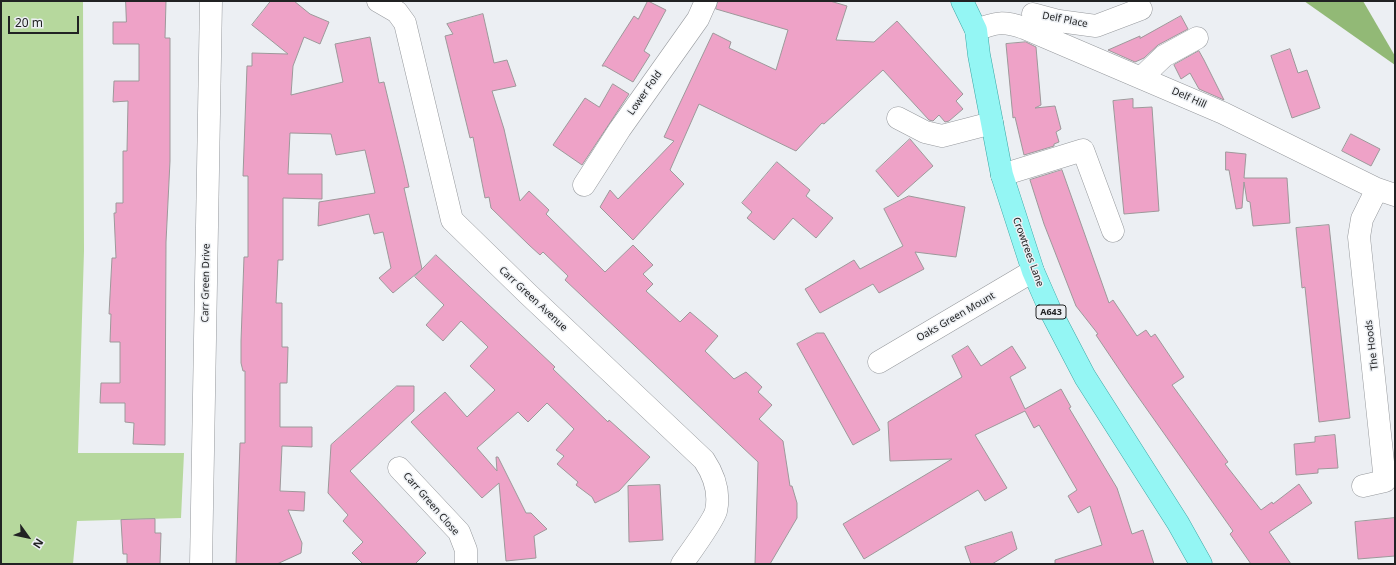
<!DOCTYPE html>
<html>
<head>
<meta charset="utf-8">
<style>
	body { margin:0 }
	#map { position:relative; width:1396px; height:565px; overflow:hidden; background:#eceff3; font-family:"Noto Sans",sans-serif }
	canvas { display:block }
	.frame { position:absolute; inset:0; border:2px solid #212223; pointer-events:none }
	.north { position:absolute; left:8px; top:517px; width:40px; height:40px; -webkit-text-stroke:3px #eceff3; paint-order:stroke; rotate:123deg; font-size:11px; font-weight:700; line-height:16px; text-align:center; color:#212223 }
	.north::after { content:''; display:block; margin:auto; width:14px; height:18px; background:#212223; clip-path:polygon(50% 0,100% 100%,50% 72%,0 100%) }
	.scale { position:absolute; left:8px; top:16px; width:71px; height:18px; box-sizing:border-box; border:2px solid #212223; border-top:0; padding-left:5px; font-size:12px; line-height:14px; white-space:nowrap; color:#212223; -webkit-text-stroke:3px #eceff3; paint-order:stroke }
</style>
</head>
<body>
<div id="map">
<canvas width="1396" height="565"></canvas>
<div class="frame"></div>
<div class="north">N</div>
<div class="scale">20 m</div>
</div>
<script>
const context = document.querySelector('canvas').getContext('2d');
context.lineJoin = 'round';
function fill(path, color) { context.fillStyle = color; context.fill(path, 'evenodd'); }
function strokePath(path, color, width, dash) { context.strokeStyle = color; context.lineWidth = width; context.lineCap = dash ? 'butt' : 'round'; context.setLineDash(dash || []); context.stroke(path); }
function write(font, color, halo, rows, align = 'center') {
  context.font = font + ' "Noto Sans",sans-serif'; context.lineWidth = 3; context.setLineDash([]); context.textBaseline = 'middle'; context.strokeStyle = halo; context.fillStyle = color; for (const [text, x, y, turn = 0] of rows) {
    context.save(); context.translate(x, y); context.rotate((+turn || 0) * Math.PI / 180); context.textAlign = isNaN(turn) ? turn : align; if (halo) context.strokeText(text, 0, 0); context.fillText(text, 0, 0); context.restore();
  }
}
fill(new Path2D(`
	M1,1H83L84,251L78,453H184L181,518L77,521L73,564H1Z`), '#b6d89d');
fill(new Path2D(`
	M1304,1H1363L1395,56V65Z`), '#92b976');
const building = new Path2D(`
	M126,1H166L165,38H170V161L166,242L165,445L133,444L134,423L125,422V403H100L101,383H120V342H110L111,314H109L112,258H116L114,213H116V203H123V151H127L128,101L113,102L114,81H139V44H113V22H126Z
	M271,1H294L310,14L329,22L320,44L304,37L293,66L291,95L343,82L335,44L370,37L379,83L384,82L404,165L409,187L404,188L422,269L393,293L379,278L391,268L383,232L374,234L369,214L318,226L319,202L375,193L365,150L336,155L331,134L290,133L288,174H322V199L283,198V260H278L277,283L276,303H282V347H288L287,383H280V427H312V447L282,446L280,491L305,492L304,511L288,510L302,543L301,553L277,564H236L240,443H245V371H243L241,363V341L244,257H248V176H243L247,66H252V53L288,54L252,25Z
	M648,1L666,10L644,51L650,55L633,82L605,66H602L634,16L638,19Z
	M718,1H830L847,6L836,40L874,42L897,21L963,94L956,101L963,109L949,121L945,122L939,115L933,121L929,120L883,70L824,124L822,123L796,151L699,104L670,170L684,184L633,240L600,207L610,190L618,199L674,141L664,137L713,33L731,42L729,48L776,70L788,30L716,9Z
	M483,14L494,63L507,60L516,86L492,91L504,129L520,201L529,191L549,210L546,214L605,272L633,245L653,265L643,274L653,284L646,291L680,322L690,312L718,336L705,351L734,379L746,372L762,387L758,392L772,405L759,419L783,441L790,486H792L797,503V518L770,564H755L758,462L565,280L568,276L543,252L540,255L529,245L491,208L489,197L485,198L473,137L470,138L445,36L453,34L447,24Z
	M1181,16L1188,29L1158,45L1144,58L1135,62L1108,50L1140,36V38Z
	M1026,42L1036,47L1041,105L1035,108L1055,106L1061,129L1056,132L1059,142L1054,144V146L1024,155L1015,117L1013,118L1006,44Z
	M1290,49L1298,73L1307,70L1320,108L1292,118L1271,56Z
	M1199,51L1204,60L1224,100L1199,89L1190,73L1181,79L1174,65Z
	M613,84L629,94L582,165L553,145L585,98L599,107Z
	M1133,99V108L1152,107L1159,211L1124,214L1113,101Z
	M1351,134L1380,149L1371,166L1342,151Z
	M910,139L933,166L898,197L876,171Z
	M1226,152L1246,154L1244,178H1287L1290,223L1253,226L1250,202L1247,201L1244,182L1242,208L1236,209L1229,170H1226Z
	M777,162L810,190L806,196L833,218L816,238L793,218L774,240L747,218L752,212L742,203Z
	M1062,170L1109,303L1113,300L1137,336L1146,330L1151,337L1155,334L1184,377L1172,385L1228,462L1225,464L1261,510L1272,502L1273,504L1299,484L1312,503L1269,532L1291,564H1251L1230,534L1233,531L1129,384L1096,335L1098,334L1076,306L1044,224L1030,180Z
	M909,196L965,207L956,257L915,252L924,269L879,293L873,284L820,313L805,289L854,260L860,269L903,246L884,209Z
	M1329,225L1350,418L1319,422L1305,287L1302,288L1296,228Z
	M436,255L555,367L553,369L608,422L609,420L650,457L619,491L595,503L592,497L576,485L578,482L557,464L564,456L556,450L574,429L547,403L528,422L518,412L477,448L497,471L496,457H498L526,513H531L547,529L534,536L536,558L506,561L499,483L482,498L411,422L445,392L467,417L495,390L470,366L488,347L461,321L443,341L426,325L444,305L415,277Z
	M817,333H824L880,430L853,445L797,344Z
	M968,346L981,366L1012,346L1026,368L1010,377L1025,409L1061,389L1071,407L1069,408L1117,488L1132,534L1143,530L1154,564H1055V560L1102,545L1090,506L1078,513L1068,496L1077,490L1039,425L1034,428L1025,411L975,435L1007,488L985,501L978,490L864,559L843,524L952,459L890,461L888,422L962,377L952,356Z
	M397,386H414V411L350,471L426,553L415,564H363L352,553L363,542L343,521L348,515L328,493L331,445Z
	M1335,435L1338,468L1318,469V473L1296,475L1294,444L1315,442V437Z
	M660,485L663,540L629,542L628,486Z
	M1395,518V556L1358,559L1355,522Z
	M155,519V533H161L160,564H127V554H123L121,520Z
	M1012,532L1017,549L992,564H971L965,547Z`);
fill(building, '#eea2c7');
strokePath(building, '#9d989a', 1);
const minor = new Path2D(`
	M378,1L397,12L405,23L452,220L527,293L704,460C714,475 720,493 716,511C714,520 689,554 682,564
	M1033,14L1059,21L1096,26L1141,9
	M976,30C996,22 1004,21 1024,28L1223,113L1377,189L1395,195
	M1142,77L1164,56L1197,38
	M898,118L925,132L942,136L992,123
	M1002,175L1083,150L1113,231
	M584,185L620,129L698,19L706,1
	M879,362L1033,271
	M399,468L459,532L466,550V564
	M1363,486L1385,481L1359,237L1362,219L1377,189
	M201,564L211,1`);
const major = new Path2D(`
	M962,1L976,30L979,55L1002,175L1033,271L1051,312L1085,377L1178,523L1201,564`);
strokePath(minor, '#96999d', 23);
strokePath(major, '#3da8a6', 23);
strokePath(minor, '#fff', 22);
strokePath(major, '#94f6f4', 22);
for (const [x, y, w] of [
	[1051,312,30]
]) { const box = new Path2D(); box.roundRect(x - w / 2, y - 7, w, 14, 3); context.fillStyle = '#eceff3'; context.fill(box); strokePath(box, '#212223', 1); }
write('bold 9px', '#212223', null, [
	["A643",1051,312]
]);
write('10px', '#212223', '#eceff3', [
	["Delf Place",1065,20,11],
	["Lower Fold",645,93,-55],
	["Delf Hill",1189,98,24],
	["Crowtrees Lane",1028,252,70],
	["Carr Green Drive",206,283,-89],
	["Carr Green Avenue",533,299,43],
	["Oaks Green Mount",956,317,-30],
	["The Hoods",1372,345,-97],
	["Carr Green Close",431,504,49]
]);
</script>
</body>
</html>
